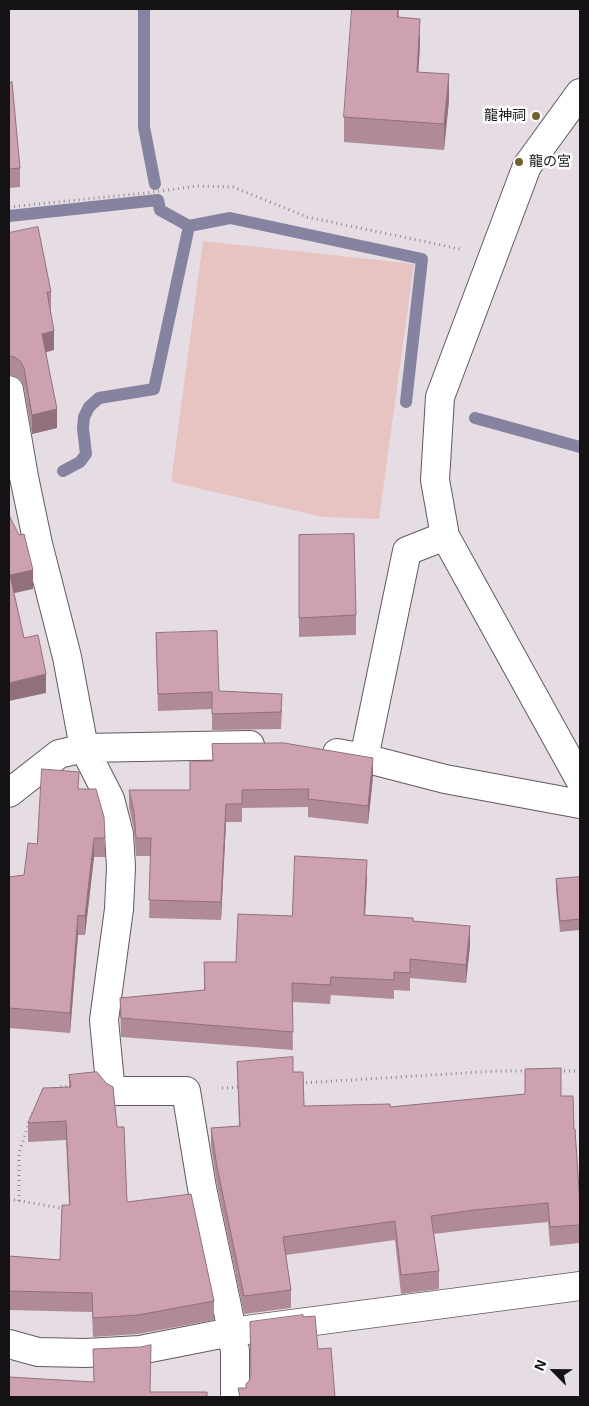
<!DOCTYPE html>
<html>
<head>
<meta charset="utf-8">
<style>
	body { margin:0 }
	#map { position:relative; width:589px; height:1406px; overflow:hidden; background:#e5dde3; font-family:Helvetica,sans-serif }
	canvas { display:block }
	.frame { position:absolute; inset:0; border:10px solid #141214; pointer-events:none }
	.north { position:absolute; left:529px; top:1346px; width:50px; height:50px; -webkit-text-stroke:4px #fff; paint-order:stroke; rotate:293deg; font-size:14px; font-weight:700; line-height:20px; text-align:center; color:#141214 }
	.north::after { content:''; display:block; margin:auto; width:18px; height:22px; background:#141214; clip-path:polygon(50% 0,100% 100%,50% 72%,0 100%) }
</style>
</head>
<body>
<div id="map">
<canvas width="589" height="1406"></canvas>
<div class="frame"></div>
<div class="north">N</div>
</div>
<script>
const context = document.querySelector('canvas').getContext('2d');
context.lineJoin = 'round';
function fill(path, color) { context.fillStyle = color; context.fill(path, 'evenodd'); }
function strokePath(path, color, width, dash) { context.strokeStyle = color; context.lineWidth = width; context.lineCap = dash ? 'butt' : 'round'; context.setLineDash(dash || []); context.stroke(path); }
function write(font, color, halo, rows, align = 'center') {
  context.font = font + ' Helvetica,"Noto Sans JP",sans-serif'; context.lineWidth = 5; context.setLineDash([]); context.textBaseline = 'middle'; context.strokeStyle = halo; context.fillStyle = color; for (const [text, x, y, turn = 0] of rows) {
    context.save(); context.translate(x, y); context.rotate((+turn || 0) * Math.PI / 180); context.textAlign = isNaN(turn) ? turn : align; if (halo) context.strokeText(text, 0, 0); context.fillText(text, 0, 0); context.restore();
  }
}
fill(new Path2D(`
	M203,241L414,264L379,519L323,517L171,482Z`), '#e7c4c2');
strokePath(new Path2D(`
	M144,9V127L155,184
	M9,216L158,200L160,210L189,226L230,218L422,259L406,402
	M475,418L580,447
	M63,471L80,462L86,454L83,429L84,417L89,407L99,398L154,389L189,226`), '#85839f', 12);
const street = new Path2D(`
	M580,93L527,166L440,397L435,480L445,536L580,780
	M9,390L24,477L38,544L67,657L84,748L110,799L119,834L121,867L119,909L104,1020L110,1083L117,1091H186L202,1188L228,1311L235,1351V1397
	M337,753L364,758L445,779L580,804
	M364,758L407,551L445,536
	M9,793L59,754L84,748L250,745
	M9,1344L38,1352L86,1353L140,1350L231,1332L580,1286`);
strokePath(street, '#615a5f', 30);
strokePath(new Path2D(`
	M9,207L146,193L197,186L233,187L307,217L460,249
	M559,1071H580
	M301,1083L497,1071H527
	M222,1088L240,1087
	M56,1089L59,1087L72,1086
	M9,1199L66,1209
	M19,1201V1153L31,1116L33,1112`), '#908a8f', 3, [1, 4]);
strokePath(street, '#fff', 28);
fill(new Path2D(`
	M399,9V17L420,45L418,72L449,100L444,150L344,142V117Z
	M9,83L20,168V187L9,188Z
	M9,233L51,292V311H50L54,350L46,352L57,428L32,434L24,387L21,380L15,376L9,375Z
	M299,535L356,615V635L299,637Z
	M156,633L219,691L282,710L281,729L212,730V709L158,711Z
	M373,776L368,824L308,817V807L242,808V822H226L221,920L149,918L151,856H136L134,830L129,808V790H190Z
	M79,789L105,838V857H94L85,935H78L70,1033L9,1028V877L24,875L37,844Z
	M580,877V930L560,932L556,890V879Z
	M367,878L365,915L413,921L470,945L466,983L410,978V991L394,990V999L331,995L330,1004L292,1002L293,1050L121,1037L120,998L204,990V962H236L292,916Z
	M237,1062L293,1072L304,1106L390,1107L525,1094V1069L561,1096L574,1129L580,1205V1243L550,1246L548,1222L474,1229L434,1234L439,1271V1289L401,1294L395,1240L286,1255L291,1290V1308L244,1314L217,1185L211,1146V1128L239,1126Z
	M69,1075L117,1127L127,1202L214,1301V1320L138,1334L93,1337L92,1312L9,1310V1256L60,1260L69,1205L66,1140L28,1142V1123L69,1087Z`), '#b08a97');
fill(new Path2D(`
	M420,19V45L417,98V72Z
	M449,74V100L444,150V124Z
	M54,331V350L42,353V334Z
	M57,409V428L32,434V415Z
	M33,570V589L10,594V575Z
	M46,674V693L9,701V683Z
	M373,758V776L368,824V806Z
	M226,804V822L221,920V902Z
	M94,838V857L85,935V916Z
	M367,860V878L364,933V915Z
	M78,915V935L70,1033V1013Z
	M470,926V945L466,983V965Z`), '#90717b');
const building = new Path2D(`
	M352,9H398L397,17L420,19L417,72L449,74L444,124L344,117Z
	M12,82L20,168L9,169V83Z
	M38,227L51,292H47L54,331L42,334L57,409L32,415L24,368L21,362L15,357L9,356V233Z
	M9,515L19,535L24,534L33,570L10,575L24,638L38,635L46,674L9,683Z
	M354,534L356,615L299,618V535Z
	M217,631L219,691L282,694L281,712L212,714V692L158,694L156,633Z
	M284,743L373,758L368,806L308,799L309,789L242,790V804H226L221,902L149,900L151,838H136L134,812L129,790H190V761H213L212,744Z
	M42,769L79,772L78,789H96L104,817L105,838H94L85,916L78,915L70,1013L9,1008V980L10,969H9V877L24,875L28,843L37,844Z
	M295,856L367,860L364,915L413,918V921L470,926L466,965L410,959V973L394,972V980L331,977L330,985L292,983L293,1032L121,1018L120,998L205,990L204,962H236L238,914L292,916Z
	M580,877V919L560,921L556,879Z
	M293,1057V1072H303L304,1106L390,1104V1107L525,1094V1069L561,1068V1096H573L574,1129H575L580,1205V1225L550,1227L548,1203L474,1210L431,1216L439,1271L401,1275L395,1221L283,1237L291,1290L244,1296L217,1167L211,1128L240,1126L237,1062Z
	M97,1072L106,1083L113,1087L117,1127H124L127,1202L191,1194L214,1301L138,1315L93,1318L92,1293L9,1291V1256L60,1260L62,1205H70L66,1121L28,1123L43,1088L71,1087L69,1075Z
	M303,1315V1317L315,1316L318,1349L331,1348L335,1397H240L238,1388H246V1384L249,1381L251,1374L250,1322Z
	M151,1345L150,1392H207V1397H9V1377L94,1382L93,1349L141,1347Z`);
fill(building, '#cda1b0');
strokePath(building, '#90717b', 1);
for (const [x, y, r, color] of [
	[536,116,5,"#70612e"],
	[519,162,5,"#70612e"]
]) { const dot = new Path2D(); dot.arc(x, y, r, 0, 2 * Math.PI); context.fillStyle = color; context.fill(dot); strokePath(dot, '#fff', 2); }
write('14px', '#141214', '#fff', [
	["龍神祠",526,116],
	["龍の宮",529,162,"left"]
], 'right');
</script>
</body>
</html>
